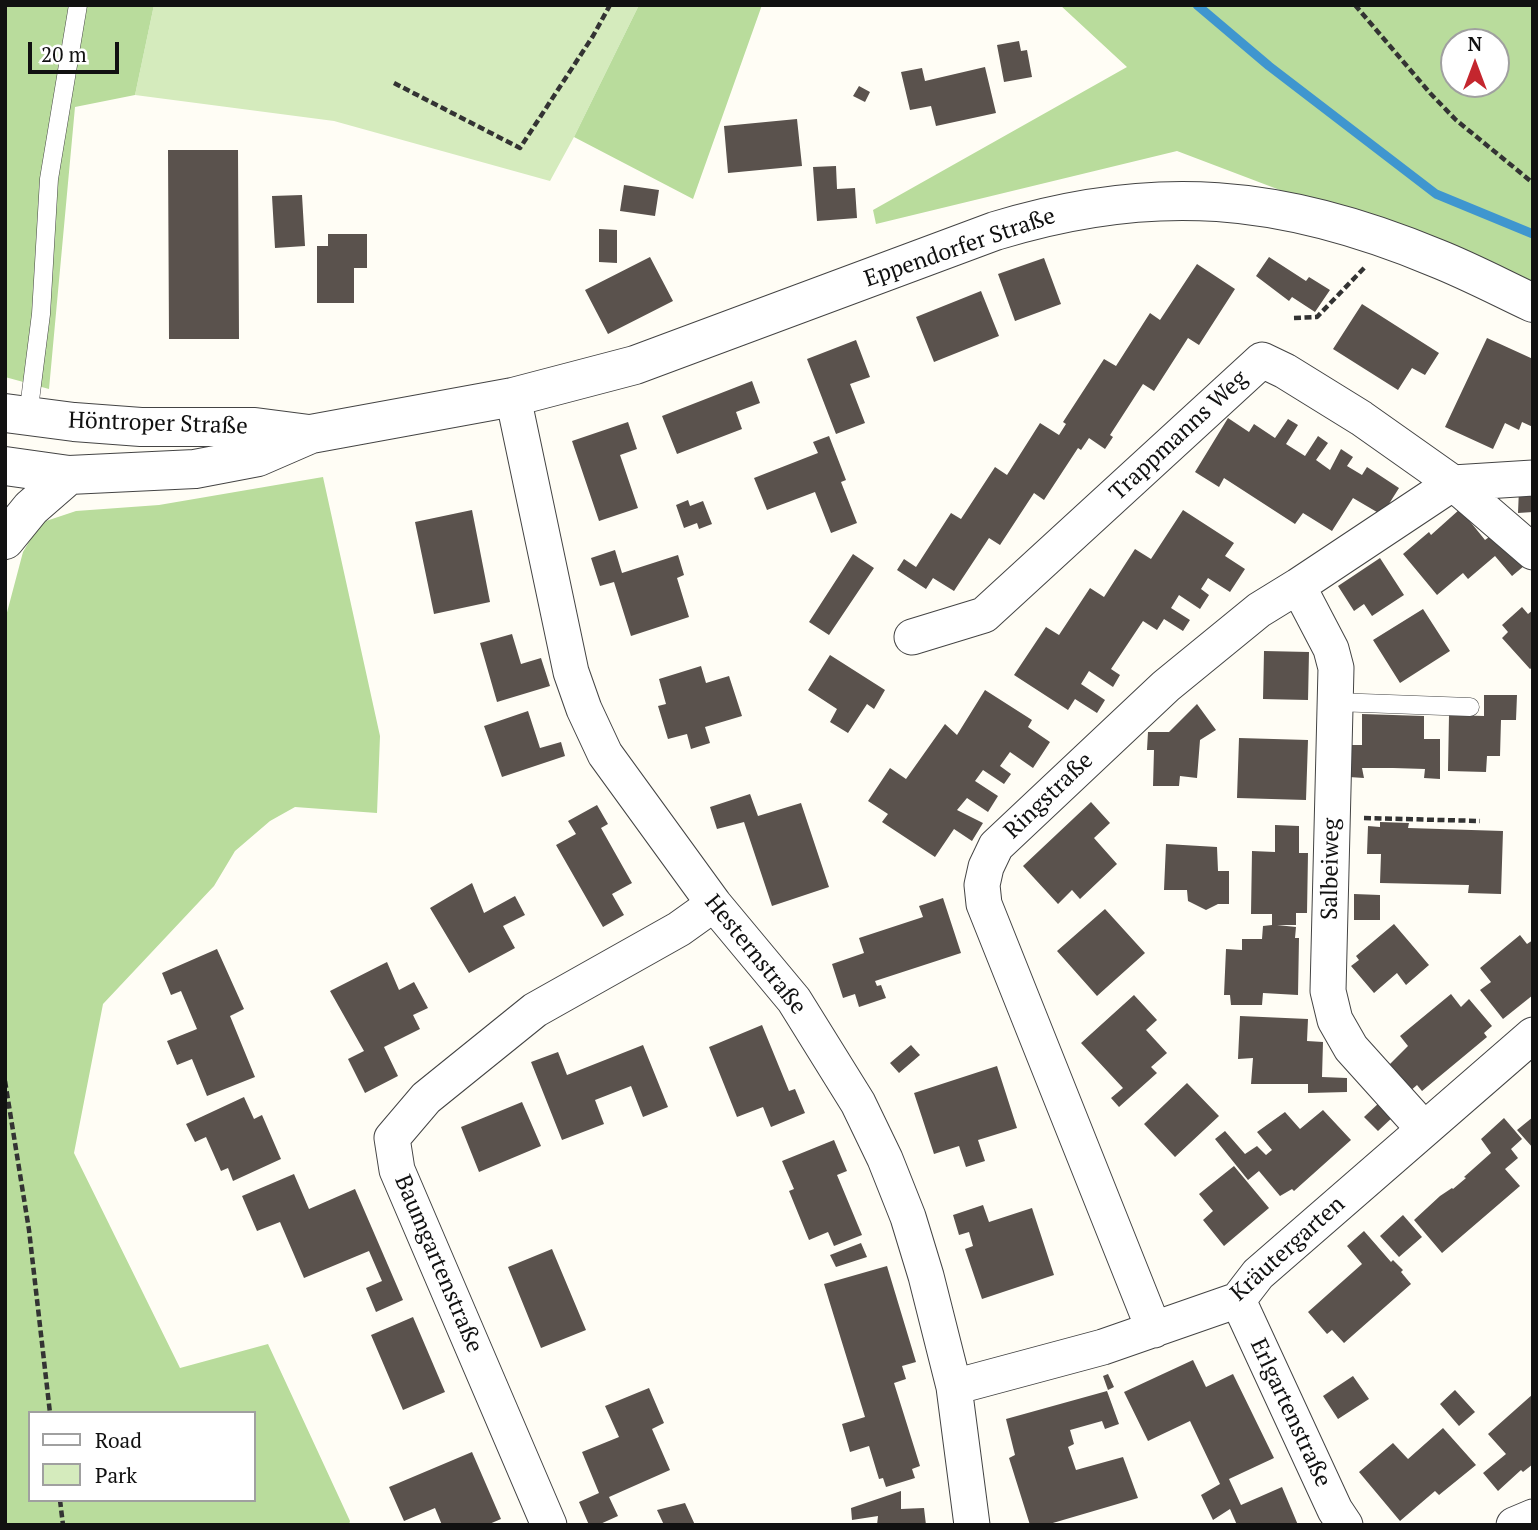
<!DOCTYPE html>
<html>
<head>
<meta charset="utf-8">
<style>
	body { margin:0 }
	#map { position:relative; width:1538px; height:1530px; overflow:hidden; background:#fffdf5; font-family:"PT Serif",serif }
	canvas { display:block }
	.frame { position:absolute; inset:0; border:7px solid #111; pointer-events:none }
	.legend { position:absolute; left:28px; top:1411px; width:228px; height:91px; box-sizing:border-box; background:#fff; border:2px solid #a0a0a0; margin:0; padding:9px 12px; list-style:none; font-size:21px; color:#111 }
	.legend li { display:flex; align-items:center; gap:14px; height:35px }
	.legend b { width:35px; border:2px solid #a0a0a0 }
	.north { position:absolute; left:1440px; top:28px; width:70px; height:70px; box-sizing:border-box; background:#fff; border:2px solid #a0a0a0; border-radius:50%; rotate:0deg; font-size:19px; font-weight:700; line-height:28px; text-align:center; color:#111 }
	.north::after { content:''; display:block; margin:auto; width:24px; height:32px; background:#c4262e; clip-path:polygon(50% 0,100% 100%,50% 72%,0 100%) }
	.scale { position:absolute; left:28px; top:42px; width:91px; height:32px; box-sizing:border-box; border:4px solid #111; border-top:0; padding-left:9px; font-size:21px; line-height:24px; white-space:nowrap; color:#111; -webkit-text-stroke:5px #fff; paint-order:stroke }
</style>
</head>
<body>
<div id="map">
<canvas width="1538" height="1530"></canvas>
<div class="frame"></div>
<ul class="legend">
<li><b style="height:9px;background:#fff"></b>Road</li>
<li><b style="height:19px;background:#d5ebbd"></b>Park</li>
</ul>
<div class="north">N</div>
<div class="scale">20 m</div>
</div>
<script>
const context = document.querySelector('canvas').getContext('2d');
context.lineJoin = 'round';
function fill(path, color) { context.fillStyle = color; context.fill(path, 'evenodd'); }
function strokePath(path, color, width, dash) { context.strokeStyle = color; context.lineWidth = width; context.lineCap = dash ? 'butt' : 'round'; context.setLineDash(dash || []); context.stroke(path); }
function write(font, color, halo, rows, align = 'center') {
  context.font = font + ' "PT Serif",serif'; context.lineWidth = 7; context.setLineDash([]); context.textBaseline = 'middle'; context.strokeStyle = halo; context.fillStyle = color; for (const [text, x, y, turn = 0] of rows) {
    context.save(); context.translate(x, y); context.rotate((+turn || 0) * Math.PI / 180); context.textAlign = isNaN(turn) ? turn : align; if (halo) context.strokeText(text, 0, 0); context.fillText(text, 0, 0); context.restore();
  }
}
fill(new Path2D(`
	M154,5H639L574,137L550,181L334,121L135,95Z`), '#d5ebbd');
fill(new Path2D(`
	M5,5H154L135,95L75,107L49,389L5,377Z
	M639,5H762L693,199L574,137Z
	M1060,5H1533V286L1177,151L876,224L873,210L1127,67ZM1454,42H1496V84H1454Z
	M323,477L380,736L377,813L295,807L270,821L235,851L214,886L103,1004L74,1153L180,1368L268,1344L350,1521L349,1525H5V620L23,552L40,523L76,511L159,505ZM30,1413H254V1500H30Z`), '#b9dc9c');
strokePath(new Path2D(`
	M1197,5L1269,66L1436,194L1533,234`), '#3f96cf', 9);
fill(new Path2D(`
	M1019,41L1021,51L1027,50L1032,77L1004,82L997,45Z
	M985,67L996,113L936,126L931,106L910,110L901,72L922,68L925,81Z
	M859,86L870,92L865,102L853,96Z
	M797,119L802,166L728,173L724,126Z
	M168,150H238L239,339H169Z
	M836,166L837,189L855,188L857,218L817,221L813,167Z
	M624,185L659,190L655,216L620,211Z
	M302,195L305,246L275,248L272,196Z
	M599,229L617,230V263L599,262Z
	M328,234H367V268H354V303H317V246H328Z
	M650,257L673,301L608,334L585,290Z
	M1269,257L1306,281L1309,277L1330,290L1315,312L1292,297L1289,301L1256,276Z
	M1044,258L1061,304L1015,321L998,274Z
	M1197,264L1235,289L1199,345L1188,338L1154,391L1143,384L1110,435L1113,437L1105,449L1089,438L1081,450L1078,448L1044,500L1034,493L1000,545L989,538L954,591L933,578L926,589L897,570L904,559L916,567L951,513L961,519L995,467L1007,475L1040,423L1059,435L1066,424L1063,422L1104,359L1116,366L1150,313L1160,320Z
	M981,291L999,336L934,362L916,317Z
	M1362,304L1439,353L1425,375L1412,368L1398,390L1333,349Z
	M1487,338L1533,359V427L1522,422L1519,430L1505,423L1493,449L1445,427Z
	M856,340L870,377L850,384L865,423L836,434L807,359Z
	M752,381L760,403L736,412L742,429L677,454L662,416Z
	M1228,418L1249,432L1254,424L1275,438L1288,419L1298,425L1286,444L1305,456L1318,436L1328,443L1316,460L1330,470L1341,449L1353,457L1347,466L1362,475L1367,467L1399,488L1382,515L1353,498L1332,531L1303,513L1295,524L1224,478L1219,487L1195,472Z
	M628,422L637,449L620,455L638,508L599,521L572,441Z
	M829,436L846,480L841,482L857,523L831,533L815,492L767,510L754,478L818,453L813,442Z
	M1519,489H1533V512L1518,513Z
	M688,500L690,506L703,501L712,524L699,529L697,523L684,528L676,505Z
	M1460,509L1485,540L1496,532L1524,566L1512,576L1495,556L1468,579L1463,573L1437,595L1403,554L1429,532L1431,535Z
	M472,510L490,602L434,614L415,522Z
	M1183,510L1234,543L1225,556L1245,569L1230,592L1208,578L1201,589L1209,595L1200,609L1179,595L1171,608L1190,620L1183,631L1164,619L1157,630L1143,621L1111,669L1120,675L1113,687L1089,671L1081,684L1105,700L1097,713L1075,699L1068,710L1014,675L1046,627L1059,635L1090,588L1104,597L1135,549L1151,559Z
	M615,550L622,573L678,555L684,575L677,578L689,617L631,636L614,582L600,586L591,558Z
	M853,554L874,568L829,635L809,622Z
	M1380,558L1404,595L1372,616L1364,604L1354,611L1338,586Z
	M1522,607L1528,614L1533,610V667L1530,669L1502,638L1508,632L1502,625Z
	M1423,609L1450,651L1400,683L1373,640Z
	M512,634L521,664L541,658L550,686L497,702L480,643Z
	M1264,651L1309,652L1308,700L1263,699Z
	M830,655L885,690L874,709L867,704L848,733L830,722L837,709L808,690Z
	M701,666L706,683L729,676L742,716L705,727L710,743L691,749L687,734L668,739L658,706L666,704L659,679Z
	M985,690L1032,720L1028,727L1050,742L1033,768L1010,752L1000,766L1011,774L1004,784L983,770L975,781L998,796L988,812L967,798L957,810L983,823L972,841L954,829L935,857L882,822L888,814L868,801L890,768L906,779L945,724L957,735Z
	M1484,695H1517L1516,720H1501L1500,756H1487L1486,772L1448,771L1449,715L1484,716Z
	M1197,704L1216,730L1200,740L1197,778L1180,776L1179,786H1153L1154,750H1147L1148,732H1169Z
	M528,711L540,748L561,742L565,756L502,777L484,726Z
	M1362,714L1424,716V739H1440V779L1424,778L1425,769L1393,768H1362L1364,778L1349,777V745H1362Z
	M1239,738L1308,740L1306,800L1237,798Z
	M750,794L758,816L801,803L829,887L772,906L744,822L717,829L710,807Z
	M1091,802L1110,823L1094,838L1117,864L1080,899L1072,890L1058,904L1023,866Z
	M597,805L608,824L601,828L632,883L612,894L624,915L603,927L556,845L576,834L568,821Z
	M1380,822L1409,823L1408,828L1503,831L1501,894L1468,893L1469,885L1380,883L1381,854H1367L1368,826L1380,827Z
	M1275,825L1299,826V853H1308L1307,913H1296V925H1277L1296,927L1295,938H1299L1298,995L1263,993L1262,1005H1231L1230,995H1224L1226,949L1242,950V939H1262L1263,926L1272,925V914H1251L1252,851L1275,852Z
	M1166,844L1217,847L1218,871H1229V904H1218L1206,910L1188,901L1187,890H1164Z
	M472,883L484,913L515,896L525,915L503,926L515,948L469,973L430,908Z
	M1354,894L1380,895V920H1354Z
	M943,898L961,953L875,981L877,986L881,985L886,998L859,1007L855,994L843,998L832,964L864,953L859,938L923,917L919,906Z
	M1105,909L1145,953L1097,996L1057,951Z
	M1394,924L1429,965L1406,985L1397,973L1374,993L1351,966L1359,960L1356,956Z
	M1520,935L1527,944L1533,940V995L1503,1019L1480,990L1491,982L1480,968Z
	M217,949L244,1009L230,1016L255,1077L207,1096L192,1059L177,1065L167,1041L197,1029L181,991L171,995L162,973Z
	M387,962L399,990L414,982L428,1008L413,1015L420,1029L384,1047L398,1076L365,1093L348,1059L364,1051L330,991Z
	M1451,994L1461,1007L1469,999L1492,1026L1484,1033L1487,1037L1422,1091L1417,1085L1409,1092L1388,1066L1408,1046L1400,1036Z
	M1134,995L1157,1020L1146,1030L1167,1053L1151,1067L1157,1073L1119,1107L1111,1098L1123,1088L1081,1043Z
	M1240,1016L1308,1019L1307,1041L1323,1042L1322,1077L1347,1078V1092L1308,1093V1084H1251L1253,1058L1238,1059Z
	M762,1025L789,1091L795,1089L805,1113L771,1127L763,1107L737,1117L709,1047Z
	M643,1045L668,1107L643,1117L631,1086L595,1100L604,1124L562,1140L531,1062L558,1052L567,1075Z
	M911,1045L920,1055L899,1073L890,1063Z
	M997,1066L1017,1128L978,1140L985,1161L966,1167L959,1146L934,1154L914,1093Z
	M1187,1083L1219,1116L1175,1157L1144,1124Z
	M244,1097L254,1119L262,1115L281,1159L233,1181L228,1168L221,1171L206,1137L195,1142L186,1124Z
	M1381,1101L1395,1115L1378,1131L1364,1117Z
	M522,1102L541,1146L479,1172L461,1127Z
	M1323,1110L1351,1140L1294,1191L1292,1189L1280,1196L1259,1171L1248,1180L1215,1139L1225,1131L1245,1154L1257,1146L1266,1155L1272,1150L1257,1132L1285,1112L1300,1129Z
	M1533,1117V1148L1517,1130Z
	M1504,1118L1522,1139L1511,1149L1518,1158L1505,1169L1520,1186L1442,1253L1414,1220L1440,1196L1452,1188L1453,1189L1466,1178L1464,1177L1491,1153L1481,1139Z
	M834,1140L847,1171L837,1175L862,1235L834,1246L828,1232L809,1240L789,1191L794,1189L782,1161Z
	M1234,1166L1269,1208L1224,1246L1203,1220L1213,1211L1199,1194Z
	M294,1174L309,1209L355,1189L403,1300L376,1312L366,1288L382,1281L369,1251L304,1278L280,1222L257,1231L242,1196Z
	M983,1205L989,1222L1032,1208L1054,1275L982,1299L965,1249L973,1246L969,1232L959,1235L953,1215Z
	M1403,1215L1422,1237L1399,1257L1380,1236Z
	M1364,1231L1391,1262L1393,1260L1403,1270L1401,1272L1411,1284L1344,1343L1332,1330L1327,1334L1308,1312L1362,1264L1347,1246Z
	M861,1243L867,1257L836,1267L830,1255Z
	M552,1249L586,1330L541,1348L508,1267Z
	M887,1266L916,1362L902,1366L906,1379L894,1383L920,1466L912,1469L915,1478L886,1487L883,1478L879,1479L869,1446L850,1452L842,1424L865,1417L824,1284Z
	M413,1317L445,1392L403,1410L371,1335Z
	M1193,1360L1206,1387L1233,1374L1274,1458L1229,1479L1241,1505L1282,1487L1298,1525H1237L1230,1509L1213,1520L1201,1495L1220,1484L1190,1421L1148,1441L1124,1392Z
	M1108,1374L1114,1387L1108,1390L1103,1376Z
	M1353,1376L1369,1399L1338,1419L1323,1396Z
	M649,1388L664,1423L652,1429L670,1470L609,1497L618,1516L598,1525H589L579,1502L599,1493L582,1452L619,1437L605,1406Z
	M1455,1390L1475,1412L1459,1426L1440,1404Z
	M1107,1391L1119,1424L1105,1429L1102,1421L1070,1430L1074,1444L1068,1447L1076,1470L1123,1457L1138,1498L1046,1525H1030L1009,1458L1015,1455L1006,1419Z
	M1533,1394V1464L1523,1472L1521,1470L1498,1491L1483,1473L1506,1454L1488,1434Z
	M1443,1428L1476,1465L1439,1495L1435,1491L1400,1521L1359,1472L1393,1443L1408,1459Z
	M472,1452L501,1519L487,1525H442L435,1508L404,1521L389,1487Z
	M901,1491V1509L924,1508L926,1525H877L878,1516L852,1520L851,1508Z
	M685,1503L695,1525H664L657,1510Z`), '#5a524d');
const service = new Path2D(`
	M28,416L41,314L49,179L78,5
	M1335,702L1470,707`);
const minor = new Path2D(`
	M513,397L571,672L584,709L605,754L714,904L794,1000L858,1103L885,1159L908,1217L926,1276L954,1387L972,1525
	M1298,586L1331,649L1336,668L1328,991L1335,1020L1351,1048L1423,1128
	M912,637L984,615L1262,360L1285,371L1361,418L1453,483L1533,552
	M1238,1300L1335,1510L1345,1525
	M1154,1330L984,904L982,885L986,867L996,846L1166,686L1259,610L1298,586L1453,483L1533,478
	M954,1387L1103,1347L1238,1300L1258,1274L1533,1035
	M549,1525L397,1170L392,1138L426,1098L535,1010L679,929L714,904
	M1514,1525L1533,1517`);
const tertiary = new Path2D(`
	M5,413L74,422L141,427H255L309,434
	M5,466L69,475L195,469L258,457L311,434L513,397L635,365L995,231C1154,182 1283,194 1436,258C1469,271 1501,288 1533,303
	M5,540L31,508L69,475`);
strokePath(service, '#444', 19);
strokePath(minor, '#444', 37);
strokePath(tertiary, '#444', 40);
strokePath(new Path2D(`
	M1355,5L1430,93L1456,120L1533,183
	M394,83L520,148L593,36L610,5
	M1294,318L1317,317L1366,266
	M1364,818L1480,821
	M5,1081L29,1230L50,1413
	M60,1500L63,1525`), '#333', 4.5, [7, 3.5]);
strokePath(service, '#fff', 18);
strokePath(minor, '#fff', 35);
strokePath(tertiary, '#fff', 38);
write('23px', '#111', '#fff', [
	["Eppendorfer Straße",960,248,-19],
	["Höntroper Straße",158,424,2],
	["Trappmanns Weg",1179,436,-43],
	["Ringstraße",1049,796,-44],
	["Salbeiweg",1331,869,-89],
	["Hesternstraße",755,955,51],
	["Kräutergarten",1288,1249,-42],
	["Baumgartenstraße",438,1264,67],
	["Erlgartenstraße",1290,1413,65]
]);
</script>
</body>
</html>
